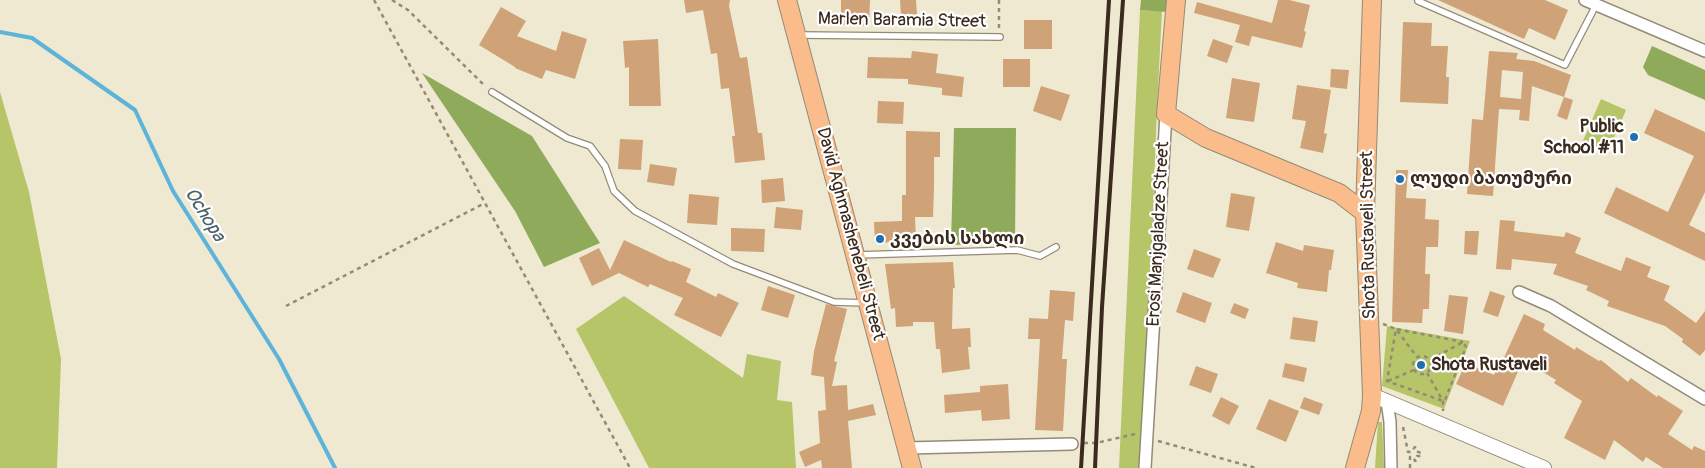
<!DOCTYPE html>
<html>
<head>
<meta charset="utf-8">
<style>
	body { margin:0 }
	canvas { display:block; background:#eee9d0 }
</style>
</head>
<body>
<canvas width="1705" height="468"></canvas>
<script>
const context = document.querySelector('canvas').getContext('2d');
context.lineJoin = 'round';
function fill(path, color) { context.fillStyle = color; context.fill(path, 'evenodd'); }
function strokePath(path, color, width, dash) { context.strokeStyle = color; context.lineWidth = width; context.lineCap = dash ? 'butt' : 'round'; context.setLineDash(dash || []); context.stroke(path); }
function write(font, color, halo, rows, align = 'center') {
  context.font = font + ' Pangolin,"Noto Sans Georgian",sans-serif'; context.lineWidth = 4.5; context.setLineDash([]); context.textBaseline = 'middle'; context.strokeStyle = halo; context.fillStyle = color; for (const [text, x, y, turn = 0] of rows) {
    context.save(); context.translate(x, y); context.rotate((+turn || 0) * Math.PI / 180); context.textAlign = isNaN(turn) ? turn : align; if (halo) context.strokeText(text, 0, 0); context.fillText(text, 0, 0); context.restore();
  }
}
fill(new Path2D(`
	M1140,10L1162,11L1157,107L1147,373L1145,377L1139,468H1119Z
	M0,92L29,192L61,359L57,468H0Z
	M1601,99L1626,110L1607,154L1582,143Z
	M624,296L743,378L747,354L781,361L777,400L792,402L796,468H649L576,329Z
	M1387,326L1470,341L1444,409L1382,386Z
	M1378,422H1382L1384,468H1375Z`), '#b6c568');
fill(new Path2D(`
	M1141,0H1168L1167,12L1140,10Z
	M1652,46L1705,70V100L1648,75L1643,67Z
	M422,73L532,136L600,243L544,267L515,211Z
	M954,128H1016L1015,243L951,245Z`), '#90aa5c');
strokePath(new Path2D(`
	M0,32L32,38L135,110L173,191L279,359L335,468`), '#5eb3da', 4);
fill(new Path2D(`
	M684,0H730L729,6L740,58L747,57L758,133H762L765,160L735,163L732,136H735L729,88L721,89L717,53L711,54L703,10L686,13Z
	M841,0H870L869,26L841,25Z
	M900,0H916L917,15L901,16Z
	M1278,0H1289L1310,5L1304,31L1306,32L1302,48L1252,36L1249,46L1235,42L1240,25L1194,13L1197,2L1272,23Z
	M1438,0H1545L1568,10L1555,40L1529,28L1524,39Z
	M501,7L526,21L517,36L556,51L562,31L587,39L575,79L546,70L542,79L515,68V67L479,45Z
	M1024,20H1052V49H1024Z
	M1403,22L1432,23L1431,46H1448L1446,77H1449L1448,104L1400,102Z
	M658,39L661,106H629V67L625,68L623,41Z
	M1213,39L1233,46L1227,63L1207,56Z
	M912,51L938,54L936,73L964,77L962,97L942,95V88L908,84V79L867,78L868,57L911,58Z
	M1489,51L1518,53L1516,59L1534,61L1571,75L1564,97L1532,86L1529,121L1519,120L1520,110L1499,109L1493,196L1467,194L1472,119L1483,120ZM1502,70L1523,72L1521,99L1500,97Z
	M1003,59H1030V87H1003Z
	M1331,69L1349,70L1347,89L1330,87Z
	M1232,78L1260,83L1254,122L1226,118Z
	M1297,85L1331,90L1324,133L1327,134L1323,153L1300,148L1306,121L1292,119Z
	M1041,86L1070,95L1061,121L1033,111Z
	M1564,97L1573,100L1567,120L1557,116Z
	M878,101L904,102L903,124L877,123Z
	M1655,109L1705,132V192L1689,225L1705,233V261L1604,213L1616,187L1668,212L1694,156L1644,133Z
	M906,131L940,132V157H934V186L933,217H915L916,241L875,243L874,222L902,221V195H906Z
	M620,139L643,140L641,170L618,169Z
	M650,164L677,168L674,186L647,182Z
	M1396,170H1408L1406,198L1426,199L1425,219L1439,220L1438,247H1426L1425,274H1430L1429,309H1423L1422,323L1392,322Z
	M783,178L785,201L762,203L761,180Z
	M1231,193L1255,197L1249,231L1226,227Z
	M689,194L719,197L717,225L687,223Z
	M776,207L803,210L801,230L774,228Z
	M1500,220L1515,221L1514,231L1564,237L1566,232L1581,238L1575,253L1621,271L1626,257L1651,267L1647,277L1670,286L1664,300L1696,323L1705,311V350L1700,356L1682,342L1683,339L1665,326L1607,306L1609,301L1586,290L1588,286L1553,274L1557,264L1512,259L1511,270L1496,269Z
	M731,228L765,229L764,252L731,251Z
	M1465,231H1479L1477,255L1464,254Z
	M624,240L671,262L672,261L691,269L686,282L716,297L718,293L739,303L721,337L674,315L683,298L650,284L648,287L619,273L592,286L579,258L599,248L610,270Z
	M1276,242L1303,251L1304,245L1334,250L1331,270H1329L1327,292L1297,288L1298,283L1266,273Z
	M1194,249L1221,259L1213,278L1187,269Z
	M953,262L955,288H953L952,329L970,328L971,347H968L970,369L942,373L940,349H936L934,322H913V326L896,327L895,308L891,309L885,264Z
	M768,286L795,295L788,318L761,310Z
	M1050,290L1075,292L1073,321L1065,320L1062,359H1067L1063,431L1035,430L1040,339H1028L1029,318L1048,319Z
	M1490,291L1505,296L1498,317L1483,312Z
	M1183,292L1212,303L1205,323L1176,312Z
	M1449,295L1468,297L1463,334L1444,331Z
	M1234,303L1249,309L1245,319L1230,313Z
	M826,304L847,309L834,361L837,362L832,386L847,385L848,410L873,404L876,415L848,421L852,468H822L821,460L805,467L799,452L820,443L818,411L826,410L824,377L811,375L814,351Z
	M1524,314L1545,324L1543,330L1575,350L1576,347L1599,361L1601,360L1628,382L1631,378L1657,397L1658,395L1683,411L1668,434L1692,450L1694,446L1705,451V468H1663L1646,457L1643,462L1614,440L1605,460L1564,438L1582,401L1554,383L1556,380L1523,360L1503,406L1456,384L1466,363L1494,375L1500,361L1502,362Z
	M1293,317L1318,321L1315,342L1290,339Z
	M1285,363L1307,368L1304,382L1282,377Z
	M1196,366L1218,374L1211,393L1189,385Z
	M1008,384L1010,419L982,421L981,410L945,413L944,395L980,392V386Z
	M1221,397L1239,406L1229,425L1212,416Z
	M1304,397L1323,404L1319,415L1300,408Z
	M1269,399L1299,411L1286,442L1256,429Z`), '#cfa277');
const service = new Path2D(`
	M1418,1L1565,65L1596,5
	M799,35L1000,37
	M492,92L567,138L590,146L605,166L614,191L635,211L733,264L834,302L866,303
	M857,255L1017,250L1040,256L1056,247`);
const minor = new Path2D(`
	M1585,0L1705,51
	M1519,292L1551,306L1705,399
	M1387,401L1390,422L1391,468
	M906,448L1072,444
	M1145,468L1166,114`);
const tertiary = new Path2D(`
	M1372,395L1544,468`);
const primary = new Path2D(`
	M787,0L912,468
	M1176,0L1166,114L1206,138L1339,193L1365,213
	M1355,468L1371,411L1372,395L1365,213L1372,0`);
strokePath(service, '#948a77', 8);
strokePath(minor, '#948a77', 14);
strokePath(tertiary, '#948a77', 16);
strokePath(primary, '#948a77', 20);
strokePath(new Path2D(`
	M374,0L630,468
	M392,0L408,10L485,86
	M999,0V28
	M286,306L485,203
	M1383,324L1396,329L1417,357
	M1413 365a9 9 0 1 1 18 0a9 9 0 1 1-18 0Z
	M1430,360L1463,342L1466,347L1445,400L1443,401L1387,381L1396,329L1463,342
	M1427,373L1443,401V411
	M1388,381L1414,370
	M1403,427L1408,452H1411L1415,447L1416,451L1421,453V456H1417V460L1415,461L1413,457H1410V468
	M1158,441L1256,468
	M1084,443H1096L1135,434`), '#948a77', 2.5, [4, 4]);
strokePath(service, '#fff', 5.5);
strokePath(minor, '#fff', 11);
strokePath(tertiary, '#fff', 14);
strokePath(primary, '#f9bc8a', 18);
strokePath(new Path2D(`
	M1081,468L1109,0
	M1095,468L1102,307L1123,0`), '#3b2a1e', 4);
for (const [x, y, r, color] of [
	[1634,137,5,"#1f6fb2"],
	[1400,179,5,"#1f6fb2"],
	[880,239,5,"#1f6fb2"],
	[1421,365,5,"#1f6fb2"]
]) { const dot = new Path2D(); dot.arc(x, y, r, 0, 2 * Math.PI); context.fillStyle = color; context.fill(dot); strokePath(dot, '#fff', 2); }
write('18px', '#3b2a1e', '#fff', [
	["Marlen Baramia Street",902,21,1],
	["David Aghmashenebeli Street",850,234,75],
	["Erosi Manjgaladze Street",1159,234,-87],
	["Shota Rustaveli Street",1369,235,-91]
]);
write('bold 18px', '#3b2a1e', '#fff', [
	["Public",1624,127,"right"],
	["School #11",1624,148,"right"],
	["ლუდი ბათუმური",1410,179],
	["კვების სახლი",890,239],
	["Shota Rustaveli",1431,365]
], 'left');
write('italic 19px', '#496169', '#fff', [
	["Ochopa",204,215,58]
]);
</script>
</body>
</html>
